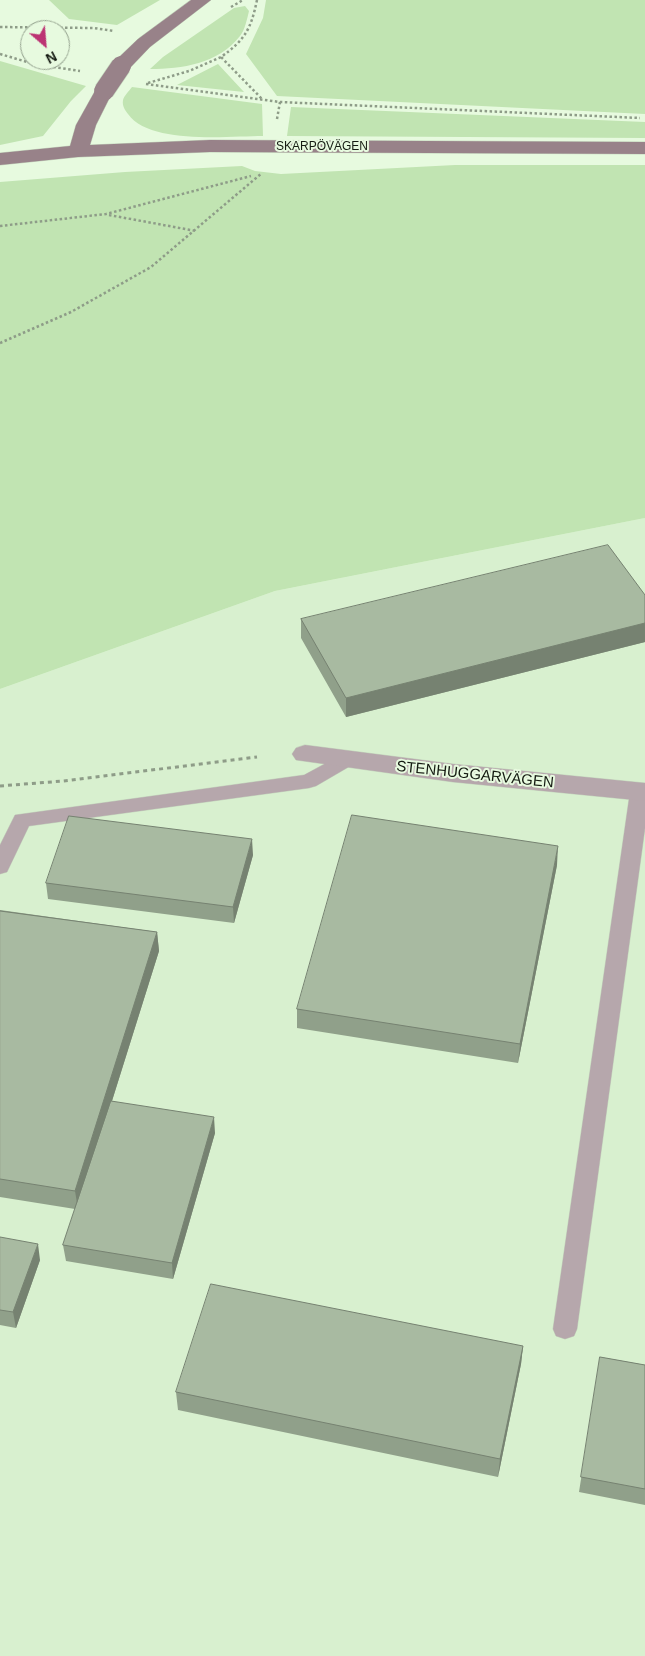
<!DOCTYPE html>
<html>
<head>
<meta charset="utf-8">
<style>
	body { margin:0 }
	#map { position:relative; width:645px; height:1656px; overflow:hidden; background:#e7fadf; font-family:Helvetica,sans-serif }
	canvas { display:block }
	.north { position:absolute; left:20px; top:20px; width:50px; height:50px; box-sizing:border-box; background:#e7fadf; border:1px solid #93a18d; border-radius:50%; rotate:153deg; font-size:14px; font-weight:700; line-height:20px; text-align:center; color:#151b12 }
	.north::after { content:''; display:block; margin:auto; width:18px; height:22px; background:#bc3473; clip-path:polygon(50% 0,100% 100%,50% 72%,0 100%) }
</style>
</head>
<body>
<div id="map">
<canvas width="645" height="1656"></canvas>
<div class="north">N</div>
</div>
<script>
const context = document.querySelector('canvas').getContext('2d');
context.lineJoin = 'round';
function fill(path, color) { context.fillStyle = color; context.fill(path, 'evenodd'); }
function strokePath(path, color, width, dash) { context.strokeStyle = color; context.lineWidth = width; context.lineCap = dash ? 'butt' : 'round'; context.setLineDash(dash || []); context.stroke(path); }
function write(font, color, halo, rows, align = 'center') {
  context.font = font + ' Helvetica,sans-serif'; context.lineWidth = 4; context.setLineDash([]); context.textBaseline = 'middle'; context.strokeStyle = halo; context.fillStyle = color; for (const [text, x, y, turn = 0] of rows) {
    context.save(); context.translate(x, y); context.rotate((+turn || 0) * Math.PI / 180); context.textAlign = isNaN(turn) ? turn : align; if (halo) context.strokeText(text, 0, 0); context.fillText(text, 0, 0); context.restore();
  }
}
fill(new Path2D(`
	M645,518V1656H0V689L275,591Z`), '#d8f0cf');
fill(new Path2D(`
	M49,0H160L117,25L69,19Z
	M266,0H645V114L277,96L246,54L263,18Z
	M245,6L249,11C247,19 245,30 240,36C218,64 182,69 150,69L163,57L234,8Z
	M0,61L86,86L71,101L43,136L0,145Z
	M218,64L244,92L177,85Z
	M132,87L262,104L263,136C228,136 150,145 128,114C125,110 122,106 123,100C124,96 129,91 132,87Z
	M291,107L645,122V138L287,136Z
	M455,165H645V518L275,591L0,689V182L125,172L242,166L255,171L281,174Z`), '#c1e4b2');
const lane = new Path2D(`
	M345,753L352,755L355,760L352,765L316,786L309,788L29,826L7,872L0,874V845L15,815L304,775Z
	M640,785L645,787V828L577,1329L574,1336L565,1339L556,1336L553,1329L630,792L633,787Z`);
const street = new Path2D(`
	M305,745L453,764L645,783V801L453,782L296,760L292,754L296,748Z`);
const secondary = new Path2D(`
	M191,0H211L150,47L128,70L121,72L114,70L112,66L114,62L138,39Z
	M104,85L111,87L113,91L96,125L90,145L210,140L645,142V154L210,152L78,157L0,165V153L70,146L76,125L95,91L97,87Z`);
strokePath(lane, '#c5d6be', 1);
strokePath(street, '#c5d6be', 1);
strokePath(secondary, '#c5d6be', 1);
strokePath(new Path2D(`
	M257,0C251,29 245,40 221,57L263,100
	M231,7L243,0
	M0,27L94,28L114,31
	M0,54L34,64L80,71
	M148,83L189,71L221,57
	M146,84L280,102L640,118
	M277,119L280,102
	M109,215L196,231
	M0,226L106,214L251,176
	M0,343L71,312L151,267L262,173`), '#8e9c88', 2.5, [2.5, 2.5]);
strokePath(new Path2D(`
	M0,786L63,781L257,757`), '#8e9c88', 3, [4, 4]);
fill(lane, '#b6a7ac');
fill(street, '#b6a7ac');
fill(secondary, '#988289');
const secondaryBridge = new Path2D(`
	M104,91L121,66`);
strokePath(secondaryBridge, '#c5d6be', 21, []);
strokePath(secondaryBridge, '#988289', 20);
fill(new Path2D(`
	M645,595V642L346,717L301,638V619Z
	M253,855L234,923L48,899L46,883Z
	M557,865L518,1063L297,1028V1009Z
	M0,910L157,932L159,951L112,1101L215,1133L173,1279L66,1261L63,1245L75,1209L0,1197Z
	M0,1237L40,1260L16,1328L0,1325Z
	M523,1346L521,1364L498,1477L178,1410L176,1392Z
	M600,1357L645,1365V1505L579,1492Z`), '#90a08a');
fill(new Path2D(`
	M645,623V642L346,717V698Z
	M252,839L253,855L234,923L233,907Z
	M558,846L557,865L518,1063L520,1044Z
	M157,932L159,951L78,1209L75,1191Z
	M214,1117L215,1133L173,1279L172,1263Z
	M38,1244L40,1260L16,1328L13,1312Z
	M523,1346L521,1364L498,1477L500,1459Z`), '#768271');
const building = new Path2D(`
	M608,545L645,595V623L346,698L301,619Z
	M352,815L558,846L520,1044L297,1009Z
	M69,816L252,839L233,907L46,883Z
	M0,911L157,932L75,1191L0,1179Z
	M111,1101L214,1117L172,1263L63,1245Z
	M0,1237L38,1244L13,1312L0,1310Z
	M211,1284L523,1346L500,1459L176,1392Z
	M600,1357L645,1365V1489L581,1477Z`);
fill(building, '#a8baa1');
strokePath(building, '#768271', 1);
write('12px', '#151b12', '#e7fadf', [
	["SKARPÖVÄGEN",322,147]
]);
write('15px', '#151b12', '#e7fadf', [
	["STENHUGGARVÄGEN",475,775,6]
]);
</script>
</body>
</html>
